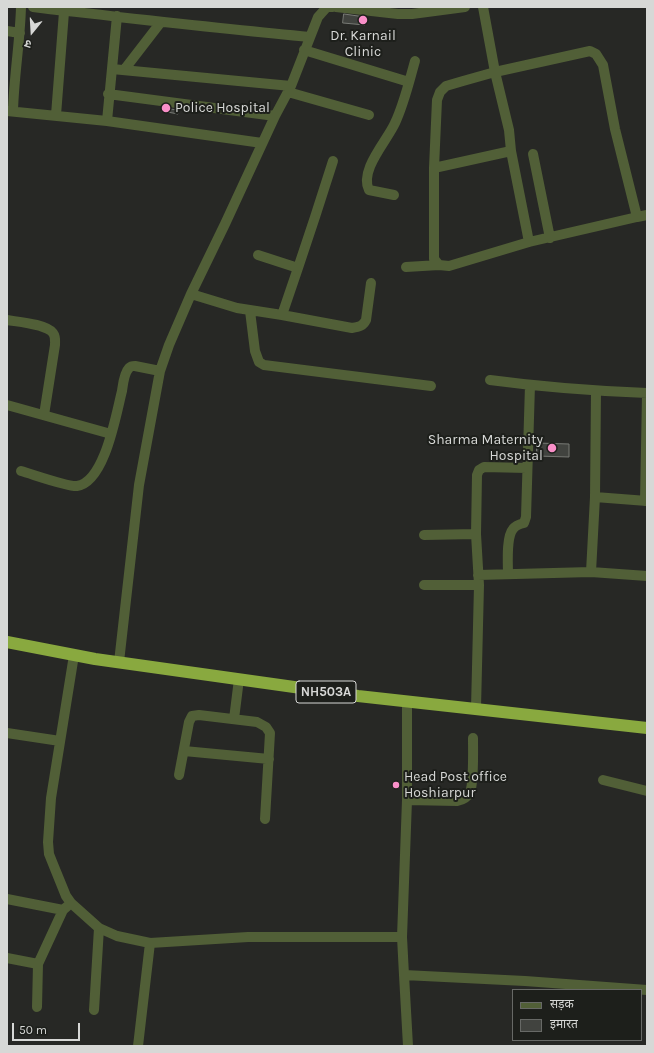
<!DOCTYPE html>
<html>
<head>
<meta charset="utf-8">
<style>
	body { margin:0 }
	#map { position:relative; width:654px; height:1053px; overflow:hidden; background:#272825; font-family:Karla,"Noto Sans Devanagari",sans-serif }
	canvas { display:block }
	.frame { position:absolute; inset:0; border:8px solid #d7d8d6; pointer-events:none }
	.legend { position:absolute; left:512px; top:989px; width:130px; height:52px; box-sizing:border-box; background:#1d1f1b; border:1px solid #676966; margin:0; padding:5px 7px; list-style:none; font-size:12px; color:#d7d8d6 }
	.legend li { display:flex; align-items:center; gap:8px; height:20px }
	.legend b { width:20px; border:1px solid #676966 }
	.north { position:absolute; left:12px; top:12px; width:40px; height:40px; -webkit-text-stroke:3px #1d1f1b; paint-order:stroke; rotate:198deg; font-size:11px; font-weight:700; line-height:16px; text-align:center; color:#d7d8d6 }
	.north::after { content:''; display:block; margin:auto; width:14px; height:18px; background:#d7d8d6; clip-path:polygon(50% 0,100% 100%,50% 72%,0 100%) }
	.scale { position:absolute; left:12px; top:1023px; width:68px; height:18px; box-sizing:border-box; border:2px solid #d7d8d6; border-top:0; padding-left:5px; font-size:12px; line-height:14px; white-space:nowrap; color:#d7d8d6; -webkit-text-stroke:3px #1d1f1b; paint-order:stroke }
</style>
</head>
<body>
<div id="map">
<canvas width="654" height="1053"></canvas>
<div class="frame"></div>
<ul class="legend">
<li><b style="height:5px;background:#515f37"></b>सड़क</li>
<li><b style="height:11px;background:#41433f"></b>इमारत</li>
</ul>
<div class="north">उ</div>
<div class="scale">50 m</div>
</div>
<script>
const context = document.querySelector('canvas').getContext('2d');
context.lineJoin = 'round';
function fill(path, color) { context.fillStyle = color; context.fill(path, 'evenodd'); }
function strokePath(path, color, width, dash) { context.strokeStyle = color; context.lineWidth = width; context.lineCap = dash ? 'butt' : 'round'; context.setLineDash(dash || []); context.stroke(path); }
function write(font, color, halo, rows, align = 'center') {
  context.font = font + ' Karla,sans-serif'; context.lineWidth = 4; context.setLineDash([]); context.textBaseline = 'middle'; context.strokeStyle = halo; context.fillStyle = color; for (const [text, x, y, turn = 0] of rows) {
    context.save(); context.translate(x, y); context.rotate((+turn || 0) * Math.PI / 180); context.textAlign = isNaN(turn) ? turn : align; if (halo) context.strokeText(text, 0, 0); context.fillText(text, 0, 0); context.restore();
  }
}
const building = new Path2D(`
	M344,14L365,17V25L343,23Z
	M162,108L178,110V114L162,111Z
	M537,443L569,444V457L537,456Z`);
fill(building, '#41433f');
strokePath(building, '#787a75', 1);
strokePath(new Path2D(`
	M33,7C62,11 90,13 118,17C182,24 246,31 310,37
	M336,7L398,14H412L465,7
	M483,7L495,72L509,130L511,151L529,242
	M7,31L20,33
	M304,50L409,82
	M590,51L596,54L603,65L615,129L637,217L529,242L449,266L439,265L434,259V168L437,100L440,92L446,86L463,81L495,72Z
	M112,69L291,86
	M124,70L161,22
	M288,92L369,115
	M108,94L275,116
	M7,111L107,121L262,143
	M13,111C14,76 20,42 21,7
	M56,115L64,12
	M107,121L117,16
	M533,154L550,238
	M434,168L511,151
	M394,195L369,190C359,170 387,141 395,123C404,104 409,82 415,61
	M637,217L647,215
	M406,267L439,265
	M298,268L315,217L333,161
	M191,294L237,308L282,315L298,268L258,255
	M250,311L255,351L259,362L264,365L431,386
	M282,315L352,328C359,327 363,326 366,320L371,283
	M7,320C19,322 46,324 53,333C56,337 55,341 55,345L44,415
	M490,380C542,387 594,391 647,393
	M7,405L111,434
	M21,471C32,474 68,487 77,486C105,482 116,414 122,391C123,384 124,373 129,368C131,366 132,366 135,366L160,371
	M595,497L647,501
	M645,501L647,394
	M424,535L476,534
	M591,572L595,497L596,391
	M508,574C508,564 506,537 513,529C515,526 520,524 524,523L526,517L530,385
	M478,575L591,572L647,576
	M424,585H479
	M74,655L51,798L48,842L49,854L53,864L66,896L71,903L99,928L117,936L150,943L248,937H402
	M119,662L139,485L160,371L169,345L191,294L225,224L275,116L291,86L318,17L327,7H333
	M407,702V800L402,937L404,975L525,981L647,990
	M476,708L479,585L476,534L477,475L479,470L484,467L527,468
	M234,719L239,679
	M7,733L60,741
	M184,751L269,759
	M179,775L189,722L192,716L199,715L257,722L266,727L270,733L265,819
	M603,780L647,791
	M407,800L457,801C463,800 467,798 470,792C474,783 473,750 473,738
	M7,899L63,910
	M7,958L38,964
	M404,975L408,1046
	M37,1007L38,964L63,910L71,903
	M94,1010L99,928
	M138,1046L150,943`), '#515f37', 10);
strokePath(new Path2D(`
	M7,642L95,659L358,696L647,728`), '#89a93f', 12);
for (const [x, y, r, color] of [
	[363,20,5,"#f98fc8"],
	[166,108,5,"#f98fc8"],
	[552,448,5,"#f98fc8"],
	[396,785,4,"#f98fc8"]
]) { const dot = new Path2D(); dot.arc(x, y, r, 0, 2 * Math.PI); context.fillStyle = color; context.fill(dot); strokePath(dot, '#1d1f1b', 1.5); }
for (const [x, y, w] of [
	[326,692,60]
]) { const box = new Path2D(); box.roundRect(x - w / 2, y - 11, w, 22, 3); context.fillStyle = '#1d1f1b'; context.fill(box); strokePath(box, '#d7d8d6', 1); }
write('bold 13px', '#d7d8d6', null, [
	["NH503A",326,692]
]);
write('14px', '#d7d8d6', '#1d1f1b', [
	["Dr. Karnail",363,36,"center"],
	["Clinic",363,52,"center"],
	["Police Hospital",175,108],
	["Sharma Maternity",543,440,"right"],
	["Hospital",543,456,"right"],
	["Head Post office",404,777],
	["Hoshiarpur",404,793]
], 'left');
</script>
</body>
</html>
